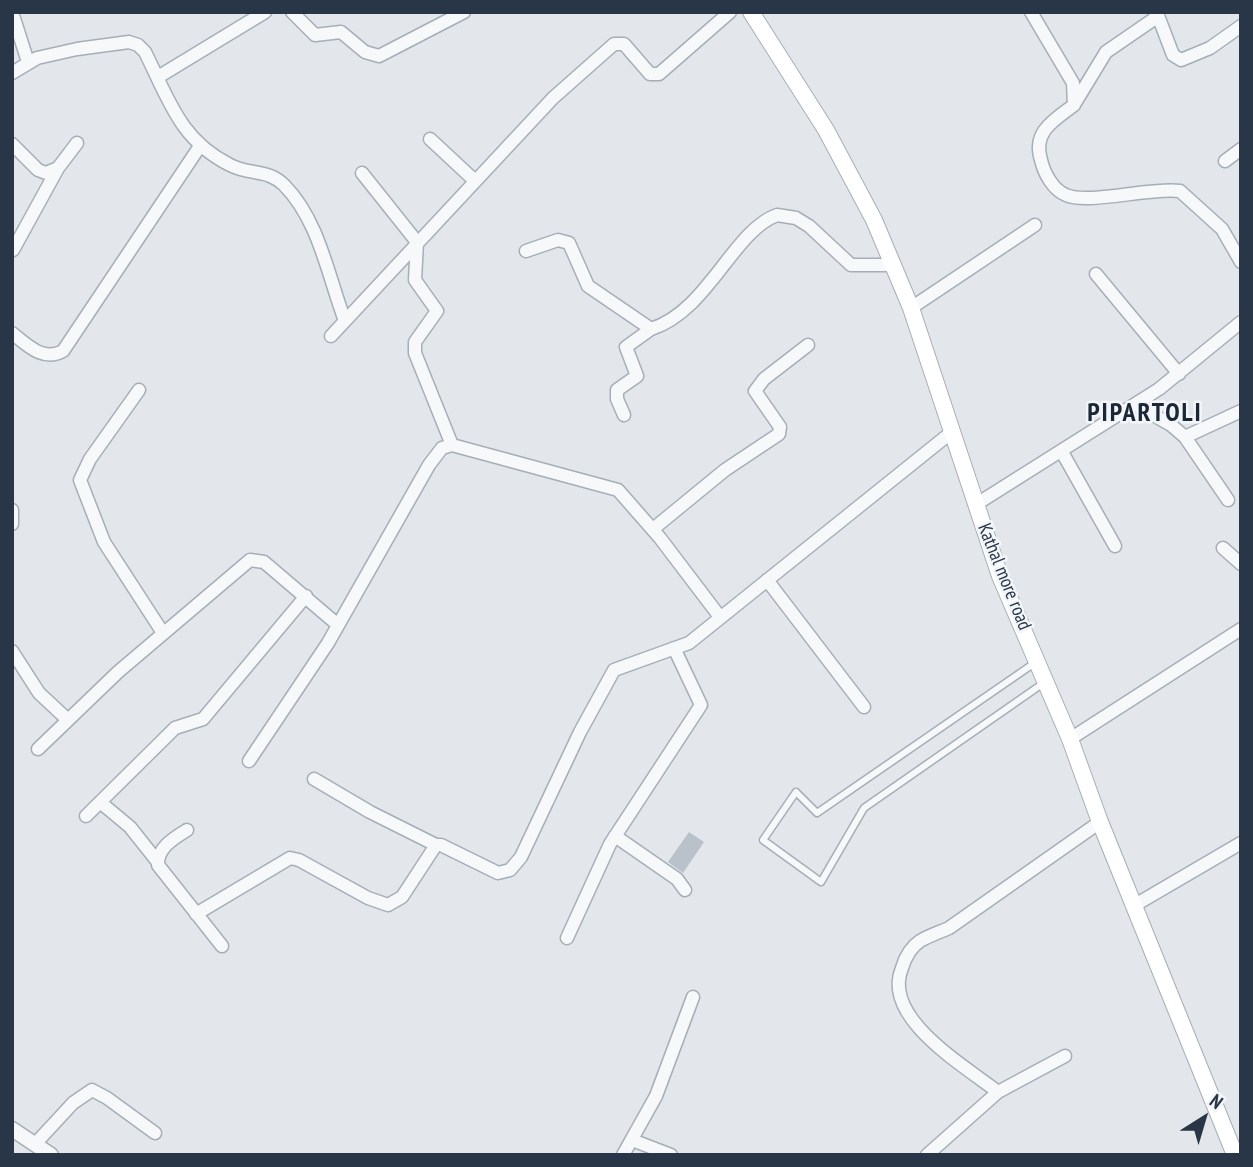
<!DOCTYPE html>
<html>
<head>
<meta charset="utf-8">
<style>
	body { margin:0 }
	#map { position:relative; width:1253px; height:1167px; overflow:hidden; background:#e3e7ec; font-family:"PT Sans Narrow",sans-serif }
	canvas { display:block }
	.frame { position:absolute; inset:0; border:14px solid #283647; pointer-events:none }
	.north { position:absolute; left:1169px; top:1083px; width:70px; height:70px; -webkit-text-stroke:5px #f3f6f9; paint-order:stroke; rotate:37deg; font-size:19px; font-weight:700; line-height:28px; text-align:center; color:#283647 }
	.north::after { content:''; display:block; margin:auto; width:24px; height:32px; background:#283647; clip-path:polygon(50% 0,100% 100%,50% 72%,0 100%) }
</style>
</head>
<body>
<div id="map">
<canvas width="1253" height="1167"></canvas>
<div class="frame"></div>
<div class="north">N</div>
</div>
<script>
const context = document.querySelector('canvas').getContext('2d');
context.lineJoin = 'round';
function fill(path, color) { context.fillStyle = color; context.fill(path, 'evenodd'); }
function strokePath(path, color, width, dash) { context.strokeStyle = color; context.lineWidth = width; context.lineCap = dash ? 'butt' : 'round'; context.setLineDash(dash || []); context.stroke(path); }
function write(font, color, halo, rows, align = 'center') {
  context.font = font + ' "PT Sans Narrow",sans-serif'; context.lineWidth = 5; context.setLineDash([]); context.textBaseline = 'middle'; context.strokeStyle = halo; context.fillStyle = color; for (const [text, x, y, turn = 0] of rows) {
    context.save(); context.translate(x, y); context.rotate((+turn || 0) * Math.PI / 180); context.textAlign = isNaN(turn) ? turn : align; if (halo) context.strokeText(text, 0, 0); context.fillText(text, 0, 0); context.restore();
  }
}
fill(new Path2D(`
	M689,832L704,842L683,873L668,862Z`), '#b9c1cb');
const service = new Path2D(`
	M1036,662L817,813L796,792L763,840L821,882L864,808L1045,682`);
const minor = new Path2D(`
	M12,12L28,62
	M292,12L315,35L341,32L365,52L379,56L464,12
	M1031,12L1073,83L1074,105C1054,120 1032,132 1041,160C1044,173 1053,190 1066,195C1088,205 1151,187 1180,191L1222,229L1241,262
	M1157,13L1173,55L1181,60L1210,48L1241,26
	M12,73L37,58L77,49L129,42L138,45L145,52C169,100 180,140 230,165C249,175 268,169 284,185C319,220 328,276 345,321
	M158,77L265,12
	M1075,103L1106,52L1154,19L1157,12
	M430,139L474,180
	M12,144L38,170L46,173L58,168L77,143
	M1225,161L1241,149
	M362,173L417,242L415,280L437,311L415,342V353L452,445
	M13,250L58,168
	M526,251L558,240L569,243L588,286L651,329C708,311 733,231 777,215L796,218L809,226L851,265H893
	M1096,274L1179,374
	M911,308L1035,225
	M12,333C27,345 43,362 63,351L200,146
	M331,336L553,98L614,44H624L650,74H659L730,12
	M139,390L90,459L80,480L104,542L163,633
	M1136,405L1171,425L1185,437L1228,500
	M624,415L617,399V390L637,376L626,347L651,329
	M1185,437L1241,411
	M1062,452L1115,546
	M975,505L1159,389L1241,322
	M12,510V524
	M653,529L725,470L779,434L780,427L755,391L764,379L808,345
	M1223,548L1241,564
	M767,580L864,707
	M12,651L39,693L68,720
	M1070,739L1241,629
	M38,749L118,672L250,560L264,562L338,625
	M249,761L328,643L429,465L442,448L452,445L618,490L660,538L720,617
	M314,779L370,812L436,845
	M100,802L130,827L157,861
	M86,816L175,728L203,719L306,596
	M187,830C174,838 157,848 158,865L222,946
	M615,836L677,879L685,890
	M1135,905L1241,843
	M196,914L290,858L299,860L368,898L388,905L402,897L436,845H441L498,873L510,870L521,857L580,732L614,670L689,643L953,431
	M567,938L610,844L701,705L674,648
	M998,1092C965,1066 881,1018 902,968C905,958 911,947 920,941C928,936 940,932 949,928L1100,822
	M632,1140L671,1155
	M36,1143L73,1103L92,1090L107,1098L155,1133
	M623,1155L656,1096L693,997
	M927,1155L998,1092L1065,1056`);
const tertiary = new Path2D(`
	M12,1129L51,1155`);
const secondary = new Path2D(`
	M751,12L826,130L874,220L911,308L1000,576L1070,739L1100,822L1235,1155`);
strokePath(service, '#a7aeb7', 9);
strokePath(minor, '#a7aeb7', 15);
strokePath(tertiary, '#a7aeb7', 17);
strokePath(secondary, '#a7aeb7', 18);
strokePath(service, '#f6f8fa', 6);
strokePath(minor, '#f6f8fa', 12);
strokePath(tertiary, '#f6f8fa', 14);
strokePath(secondary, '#fff', 16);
write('19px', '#283647', '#f3f6f9', [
	["Kathal more road",1004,577,68]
]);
context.letterSpacing = '2px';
write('bold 26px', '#1b2737', '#f3f6f9', [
	["PIPARTOLI",1145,414]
]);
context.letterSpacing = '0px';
</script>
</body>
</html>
